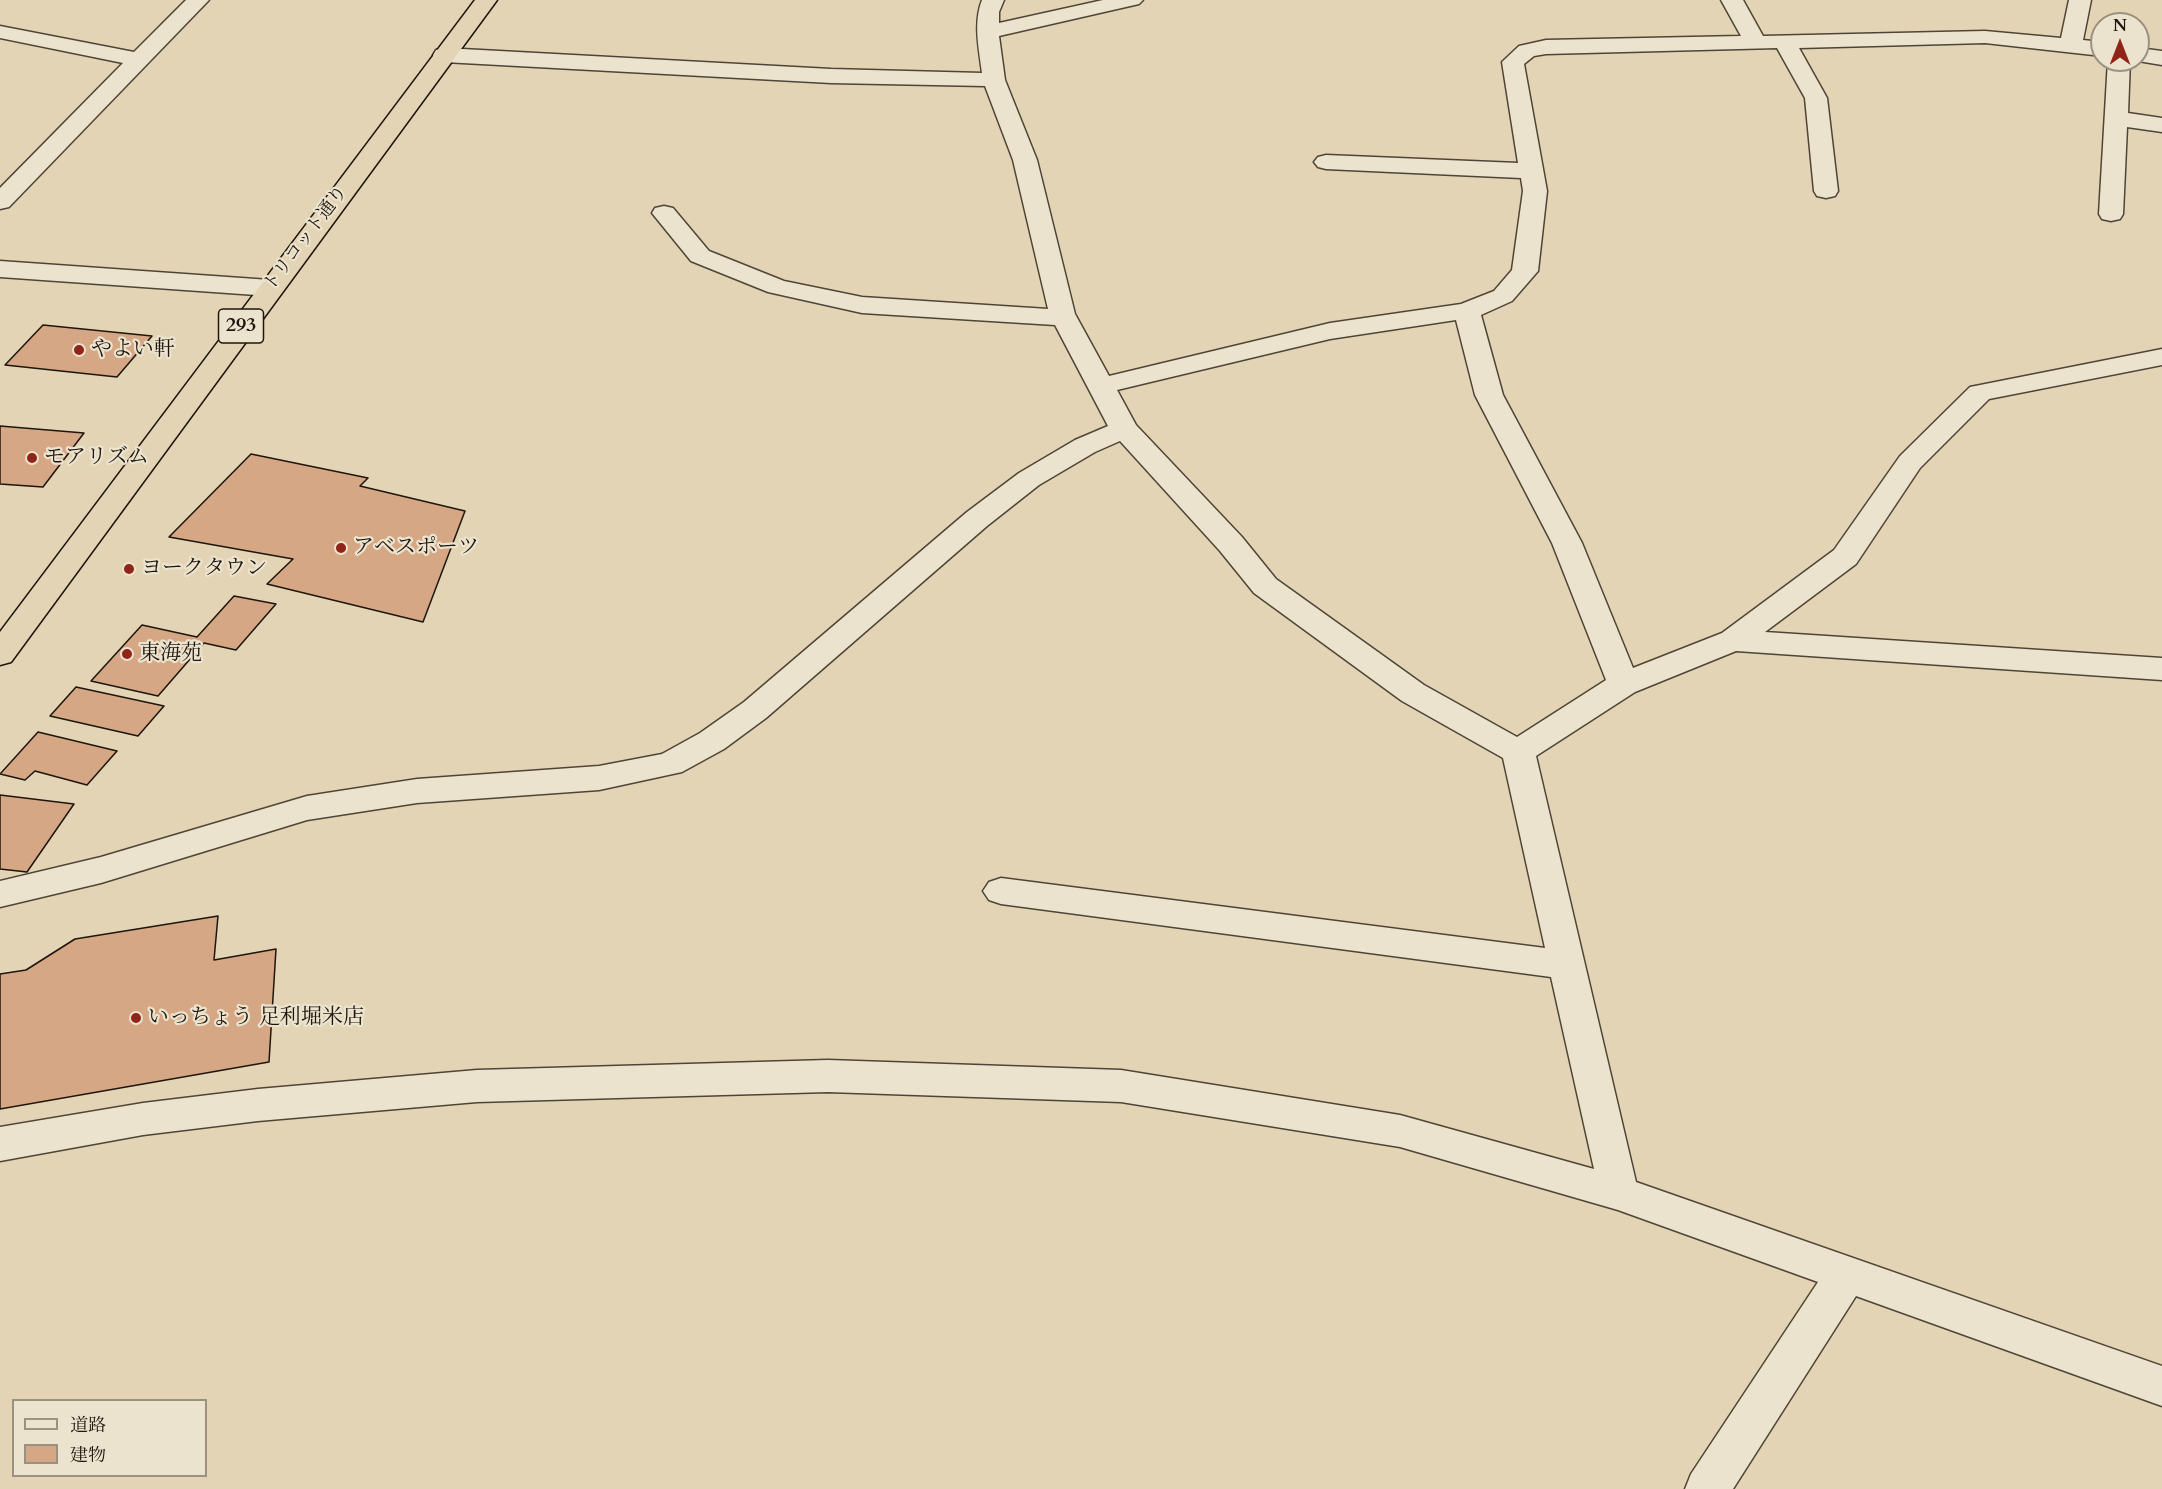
<!DOCTYPE html>
<html>
<head>
<meta charset="utf-8">
<style>
	body { margin:0 }
	#map { position:relative; width:2162px; height:1489px; overflow:hidden; background:#e2d4b5; font-family:Cardo,"Noto Serif JP",serif }
	canvas { display:block }
	.legend { position:absolute; left:12px; top:1399px; width:195px; height:78px; box-sizing:border-box; background:#ece3cf; border:2px solid #9a9181; margin:0; padding:8px 10px; list-style:none; font-size:18px; color:#1e150c }
	.legend li { display:flex; align-items:center; gap:12px; height:30px }
	.legend b { width:30px; border:2px solid #9a9181 }
	.north { position:absolute; left:2090px; top:12px; width:60px; height:60px; box-sizing:border-box; background:#ece3cf; border:2px solid #9a9181; border-radius:50%; rotate:0deg; font-size:16px; font-weight:700; line-height:24px; text-align:center; color:#1e150c }
	.north::after { content:''; display:block; margin:auto; width:21px; height:27px; background:#8f2418; clip-path:polygon(50% 0,100% 100%,50% 72%,0 100%) }
</style>
</head>
<body>
<div id="map">
<canvas width="2162" height="1489"></canvas>
<ul class="legend">
<li><b style="height:8px;background:#ece3cf"></b>道路</li>
<li><b style="height:16px;background:#d5a784"></b>建物</li>
</ul>
<div class="north">N</div>
</div>
<script>
const context = document.querySelector('canvas').getContext('2d');
context.lineJoin = 'round';
function fill(path, color) { context.fillStyle = color; context.fill(path, 'evenodd'); }
function strokePath(path, color, width, dash) { context.strokeStyle = color; context.lineWidth = width; context.lineCap = dash ? 'butt' : 'round'; context.setLineDash(dash || []); context.stroke(path); }
function write(font, color, halo, rows, align = 'center') {
  context.font = font + ' Cardo,"Noto Serif JP",serif'; context.lineWidth = 4.5; context.setLineDash([]); context.textBaseline = 'middle'; context.strokeStyle = halo; context.fillStyle = color; for (const [text, x, y, turn = 0] of rows) {
    context.save(); context.translate(x, y); context.rotate((+turn || 0) * Math.PI / 180); context.textAlign = isNaN(turn) ? turn : align; if (halo) context.strokeText(text, 0, 0); context.fillText(text, 0, 0); context.restore();
  }
}
const building = new Path2D(`
	M43,325L152,336L117,377L5,365Z
	M0,426L84,433L43,487L0,484Z
	M251,454L368,478L360,486L465,511L423,622L267,584L293,559L169,537Z
	M234,596L276,604L236,650L204,643L158,696L91,681L142,625L197,637Z
	M76,687L164,706L138,736L50,716Z
	M38,732L117,751L87,785L35,771L25,780L0,774Z
	M0,795L74,804L27,872L0,869Z
	M218,916L214,960L276,949L269,1062L0,1109V974L26,970L75,939Z`);
fill(building, '#d5a784');
strokePath(building, '#1e150c', 1.5);
const minor = new Path2D(`
	M186,0H209L9,207L0,209V188L123,63L0,38V26L134,52Z
	M982,0H1004L999,12V23L1103,0H1143L1139,4L999,36L1005,80L1037,160L1075,314L1109,376L1330,323L1461,304L1494,291L1512,270L1523,191L1521,178L1326,169L1318,167L1314,162L1318,157L1326,155L1518,163L1502,62L1519,46L1546,40L1741,36L1721,0H1743L1763,36L1985,31L2061,38L2069,0H2091L2083,40L2102,42V56L1985,43L1799,48L1827,98L1838,191L1835,196L1826,198L1817,196L1814,191L1805,98L1777,48L1546,54L1534,56L1524,64L1547,191L1538,271L1512,301L1481,315L1503,395L1582,543L1633,668L1722,633L1834,550L1900,456L1970,387L2162,349V365L1989,399L1920,468L1856,564L1765,632L2162,658V680L1736,651L1635,692L1536,756L1636,1182L2162,1366V1406L1856,1296L1733,1489H1685L1691,1474L1818,1282L1618,1210L1400,1147L1121,1102L828,1092L477,1102L258,1121L143,1135L0,1161V1127L143,1103L258,1089L477,1070L828,1060L1121,1070L1400,1115L1594,1169L1551,977L1001,904L989,900L983,891L989,882L1001,878L1545,948L1503,758L1402,701L1254,593L1220,551L1120,441L1095,452L1039,485L987,526L766,718L724,749L682,772L599,790L417,803L307,820L101,883L0,907V881L101,857L307,796L417,779L599,766L662,754L700,733L744,702L967,512L1019,473L1075,440L1108,426L1055,325L862,313L768,292L691,261L652,213L655,208L664,206L673,208L709,251L784,281L862,297L1048,309L1013,160L985,86L831,83L444,62L436,60L433,55L436,50L444,48L831,69L982,73C979,49 973,23 982,0ZM1456,320L1475,395L1552,543L1606,680L1517,737L1424,685L1276,579L1242,537L1136,425L1117,390L1330,339Z
	M2138,48L2162,51V65L2132,60H2138Z
	M2108,60H2130L2128,113L2162,118V132L2127,127L2123,214L2120,219L2111,221L2102,219L2099,214Z
	M0,261L270,280L279,283L283,288L279,293L270,296L0,277Z`);
const highway = new Path2D(`
	M475,0H497L11,662L0,665V632Z`);
strokePath(minor, '#4f4536', 3);
strokePath(highway, '#1e150c', 3);
fill(minor, '#ece3cf');
fill(highway, '#e2d4b5');
for (const [x, y, r, color] of [
	[79,350,6,"#8f2418"],
	[32,458,6,"#8f2418"],
	[341,548,6,"#8f2418"],
	[129,569,6,"#8f2418"],
	[127,654,6,"#8f2418"],
	[136,1018,6,"#8f2418"]
]) { const dot = new Path2D(); dot.arc(x, y, r, 0, 2 * Math.PI); context.fillStyle = color; context.fill(dot); strokePath(dot, '#ece3cf', 2); }
write('18px', '#1e150c', '#ece3cf', [
	["トリコット通り",306,239,-53]
]);
for (const [x, y, w] of [
	[241,326,45]
]) { const box = new Path2D(); box.roundRect(x - w / 2, y - 17, w, 34, 4.5); context.fillStyle = '#ece3cf'; context.fill(box); strokePath(box, '#1e150c', 1.5); }
write('bold 20px', '#1e150c', null, [
	["293",241,326]
]);
write('21px', '#1e150c', '#ece3cf', [
	["やよい軒",91,350],
	["モアリズム",44,458],
	["アベスポーツ",353,548],
	["ヨークタウン",141,569],
	["東海苑",139,654],
	["いっちょう 足利堀米店",148,1018]
], 'left');
</script>
</body>
</html>
